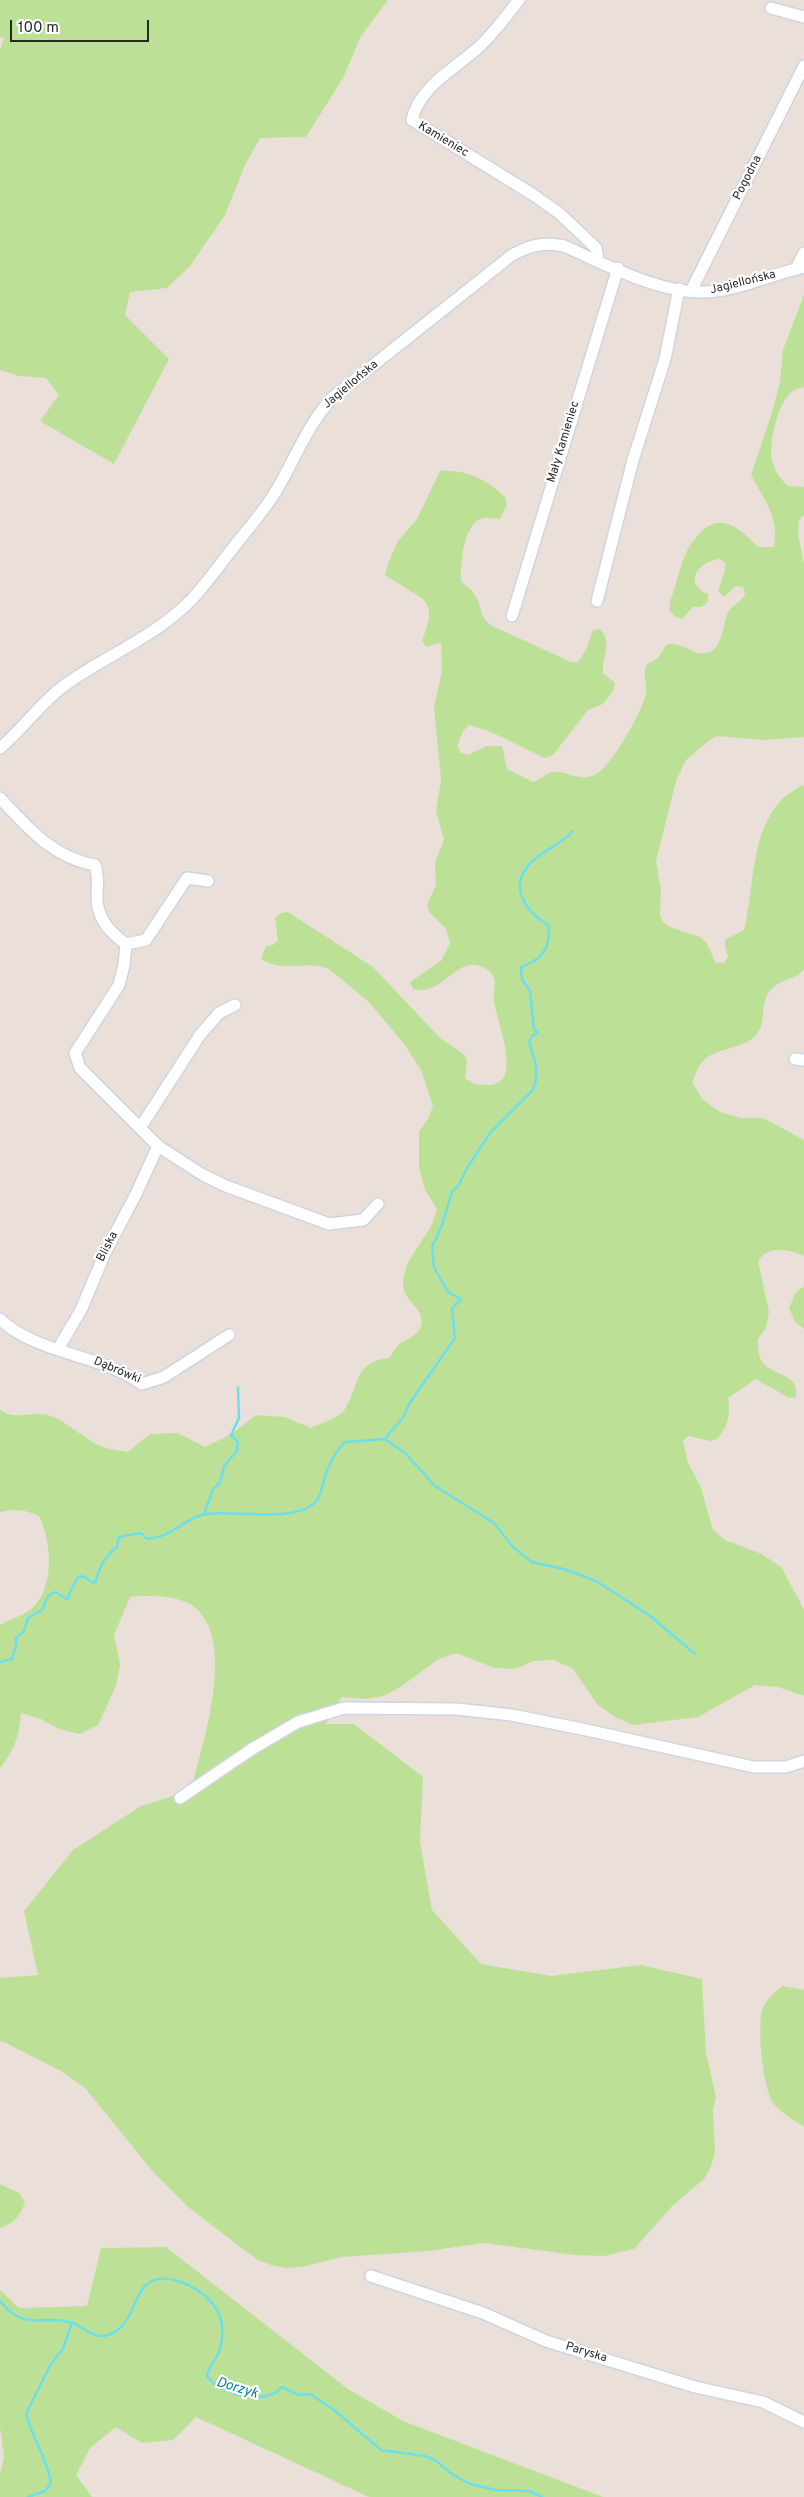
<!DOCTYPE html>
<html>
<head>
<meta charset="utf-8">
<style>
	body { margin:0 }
	#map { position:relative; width:804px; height:2497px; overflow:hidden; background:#eae0d9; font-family:Overpass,sans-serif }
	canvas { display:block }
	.scale { position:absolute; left:10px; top:20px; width:139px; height:22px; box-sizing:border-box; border:2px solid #282828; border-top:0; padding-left:6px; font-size:15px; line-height:18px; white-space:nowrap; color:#282828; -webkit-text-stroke:4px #fff; paint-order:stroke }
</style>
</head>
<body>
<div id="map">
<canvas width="804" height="2497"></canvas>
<div class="scale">100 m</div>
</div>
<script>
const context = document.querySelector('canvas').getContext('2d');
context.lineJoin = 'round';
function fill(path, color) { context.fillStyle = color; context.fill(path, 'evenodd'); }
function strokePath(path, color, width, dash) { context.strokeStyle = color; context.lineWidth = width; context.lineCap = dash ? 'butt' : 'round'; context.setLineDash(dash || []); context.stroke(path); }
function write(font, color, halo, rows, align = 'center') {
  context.font = font + ' Overpass,sans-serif'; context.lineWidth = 4.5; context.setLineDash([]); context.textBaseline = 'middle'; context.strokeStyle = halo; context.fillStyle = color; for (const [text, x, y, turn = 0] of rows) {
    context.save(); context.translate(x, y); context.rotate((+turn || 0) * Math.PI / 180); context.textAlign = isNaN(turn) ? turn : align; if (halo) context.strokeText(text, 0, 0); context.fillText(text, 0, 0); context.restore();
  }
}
fill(new Path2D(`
	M0,0H388L361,36L343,78L306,137L260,138L245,165L225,215L190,266L167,288L130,292L125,315L169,359L114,464L40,421L59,395L46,378L19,376L0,370V50L4,38L0,37Z
	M804,295V387C800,388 793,390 790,393C777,406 767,447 773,464C776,474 781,479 788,486L804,487V515L799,520L798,534L804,565V737L764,740L717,736L710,740L686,760L676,781L656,861L661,891L660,915L663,922L670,927L700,937L706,942L716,963H724L728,956L725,948V940L744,930C755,886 749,834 783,798C789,793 796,789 802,785L804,786V969C794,983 774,977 766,998C761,1010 766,1027 754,1037C739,1050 717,1047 703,1061C698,1066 695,1076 692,1082L703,1100L720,1112L741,1118H763L804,1140V1256C788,1249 769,1245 758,1261L769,1312L766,1328L758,1339C758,1347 758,1356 763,1363C774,1376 800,1374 796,1397L789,1398L756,1379L728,1398C731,1414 728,1427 717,1439L710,1441L688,1436L683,1441L688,1463L700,1485L713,1530L725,1540L762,1554L782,1568L804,1610V1696L778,1687L755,1685L698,1717L633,1725L615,1717L597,1704L573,1669L554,1660L534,1661L515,1669L495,1668L456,1653L437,1660L402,1686L384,1696L364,1699L342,1697L330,1713L326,1724H354L423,1777L420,1842L432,1910L481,1964L551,1976L641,1965L702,1979L706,2053L716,2097L713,2110L715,2153L711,2166L704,2179L672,2206L634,2249L604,2256L575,2255L484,2243L428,2251L342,2257L301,2267L286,2268L271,2265L258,2260L235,2243L187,2206L154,2173L85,2088L61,2071L2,2041L0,2042V1978L38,1975L24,1911L73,1850L141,1806L191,1790C202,1746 238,1639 193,1606C178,1595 147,1595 130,1597L114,1635L120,1665L116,1686L98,1725L79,1734L59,1729L41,1719L21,1713C19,1737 15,1749 0,1768V1625C10,1619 21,1617 31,1609C55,1589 52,1542 39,1516C26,1510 15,1508 0,1512V1409C12,1421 32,1411 48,1415C67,1421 80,1436 98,1445C106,1449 118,1450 128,1452L150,1434L178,1433L205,1447L233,1433L256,1415L285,1417L311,1428C320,1423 340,1418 345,1409C360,1384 354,1362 389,1358C392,1355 395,1348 398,1345C405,1339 417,1337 421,1326C427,1309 401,1301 403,1282C405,1254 432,1236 437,1209L425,1190L419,1167V1131L428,1119L433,1106L421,1070L404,1044L369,1002L329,969C307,959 285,974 261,959L266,946L273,945L278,940L275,918L281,913L288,912L373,967L440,1038L465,1055L467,1062L465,1078C473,1085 479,1085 490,1085C524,1083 496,1020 494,1001C493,993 496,985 494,978C492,972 486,968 480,966C456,957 442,997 413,989L410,982L441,961L450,943L446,929L429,912L427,905L436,885L435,862L444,840L436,811L441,780L434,707L442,671L441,642L426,647L422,641C427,627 435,612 423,599L385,575L389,561L398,541L417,519L440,471C465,469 487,479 505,497L507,505L500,519C495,519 488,517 484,518C463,521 460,566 461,582C486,598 474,609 490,625L571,662H578L586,650L593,630L600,629C613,642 602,657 603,673L615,683L613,691L603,704L588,710L553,755L545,758L491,732L469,725L463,731L457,746L461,753L468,755L487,746H502L507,769L533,782C540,780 546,773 553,772C568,771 580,782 595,775C611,767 641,713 646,695C648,684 642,676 646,665L658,658L666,645C678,641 687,650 698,653C725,658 721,622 729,611C734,604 741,602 745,594L743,587L736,586L724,597L718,591L725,571V563L719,559C697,562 683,584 708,594V602L701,607H693L682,619L674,616L669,610L670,602C676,585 680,566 687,551C690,544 696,538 701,532C721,511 742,530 758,547H774C779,515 765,502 751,475L772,413L780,382L783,350Z
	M804,1286V1329L795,1322L789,1308L796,1292Z
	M783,1986L804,1990V2127C794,2120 781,2113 773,2103C763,2089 756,2024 763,2008C768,1998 774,1992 783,1986Z
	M0,2184L19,2193L25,2202C21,2215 13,2224 0,2228Z
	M166,2247L348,2389L403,2421L603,2497H369L196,2417L173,2440L142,2443L116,2427L90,2448L76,2475L92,2497H0V2474L4,2457L0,2427V2290L19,2308L87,2306L101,2248Z`), '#bce196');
strokePath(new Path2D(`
	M385,1439C396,1422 402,1425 409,1404L455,1338L452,1309L461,1299L448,1292L434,1267L432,1247L442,1225L452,1192L458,1186L467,1168L490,1133L533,1090C540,1073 535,1059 529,1042L533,1035L538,1033L534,1029L530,991L522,979L521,967C542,960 552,947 548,925C522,909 507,882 535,859C548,848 561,844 573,831
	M204,1514L213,1489L220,1483L224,1466L237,1451L238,1442L231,1435L239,1418L238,1388
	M0,1662L12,1659L16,1645V1638L24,1631L28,1618L42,1610L48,1596L55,1592L67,1599L77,1578L83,1576L94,1583L96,1581C100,1566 104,1557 117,1547L119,1537L141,1533L147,1539C153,1538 160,1537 166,1534C180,1528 191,1516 206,1514C234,1510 289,1522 312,1505C323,1497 322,1482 327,1471C331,1461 337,1449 345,1442L385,1439L405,1453L435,1486L494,1523L513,1547L532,1562L564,1569L596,1581L649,1615L695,1654
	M0,2301C25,2333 44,2313 73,2323C85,2328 96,2341 111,2334C134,2323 133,2295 148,2283C159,2276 174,2279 184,2283C213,2296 229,2316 220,2349C217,2359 209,2366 207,2376C220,2394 266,2407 282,2387L299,2395L310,2394L334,2410L381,2450L425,2456L435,2460L452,2474L470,2484L496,2490L529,2491L542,2497
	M28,2497L45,2491L51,2483C47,2457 32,2438 26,2414L51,2364L63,2349L72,2323`), '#6cdfec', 2.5);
const minor = new Path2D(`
	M519,0C507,15 495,32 481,45C458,67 418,87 412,120L532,194L559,213L596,248L598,260
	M771,8L804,17
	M796,269L804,253
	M691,291L804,66
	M597,601L633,460L665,359L679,289
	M512,616L618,268
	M0,748C24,728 40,703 65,685C108,654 156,637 193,598C207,583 220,564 233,548C249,527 268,507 280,484C297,454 309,423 333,397L512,255C530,245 544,242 564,246C603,263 660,294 704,292C739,291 771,274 804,267
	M0,798C28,828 53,858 95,865C99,877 97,884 97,896C96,917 109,932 126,944L124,965L119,985L75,1053L80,1068L158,1146L203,1175L226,1186L329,1224L363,1220L378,1204
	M126,944L146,940L187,878L208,881
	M795,1059L804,1060
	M140,1128L200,1035L219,1013L235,1005
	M0,1319C34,1353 102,1355 142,1384L164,1377L229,1335
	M58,1349L81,1310L105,1253L136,1194L158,1146
	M180,1798L252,1749L298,1722L344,1708L456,1709L512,1715L582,1729L754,1767H786L804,1761
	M371,2276L483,2313L546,2341L695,2387L763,2402L804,2422`);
strokePath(minor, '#ced5e1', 14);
strokePath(minor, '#fff', 11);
write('12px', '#282828', '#fff', [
	["Kamieniec",443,140,31],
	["Pogodna",748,178,-63],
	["Jagiellońska",743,283,-14],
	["Jagiellońska",351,385,-40],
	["Mały Kamieniec",564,442,-73],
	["Bliska",108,1247,-63],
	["Dąbrówki",117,1371,23],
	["Paryska",586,2353,17]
]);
write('italic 14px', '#0f7c94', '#fff', [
	["Dorzyk",237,2389,17]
]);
</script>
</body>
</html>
